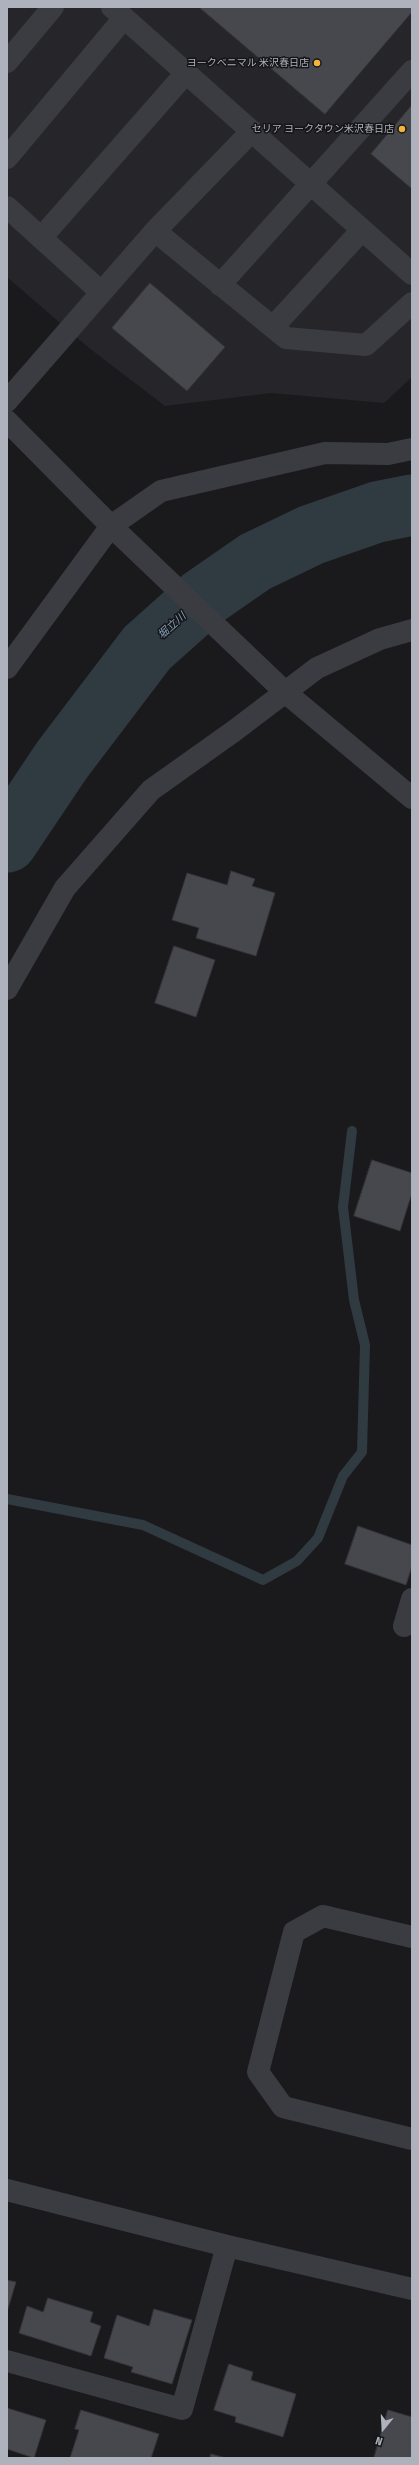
<!DOCTYPE html>
<html>
<head>
<meta charset="utf-8">
<style>
	body { margin:0 }
	#map { position:relative; width:419px; height:2465px; overflow:hidden; background:#1a1a1d; font-family:"Fira Sans Condensed",sans-serif }
	canvas { display:block }
	.frame { position:absolute; inset:0; border:8px solid #adb2bc; pointer-events:none }
	.north { position:absolute; left:363px; top:2409px; width:40px; height:40px; -webkit-text-stroke:3px #151518; paint-order:stroke; rotate:198deg; font-size:11px; font-weight:700; line-height:16px; text-align:center; color:#adb2bc }
	.north::after { content:''; display:block; margin:auto; width:14px; height:18px; background:#adb2bc; clip-path:polygon(50% 0,100% 100%,50% 72%,0 100%) }
</style>
</head>
<body>
<div id="map">
<canvas width="419" height="2465"></canvas>
<div class="frame"></div>
<div class="north">N</div>
</div>
<script>
const context = document.querySelector('canvas').getContext('2d');
context.lineJoin = 'round';
function fill(path, color) { context.fillStyle = color; context.fill(path, 'evenodd'); }
function strokePath(path, color, width, dash) { context.strokeStyle = color; context.lineWidth = width; context.lineCap = dash ? 'butt' : 'round'; context.setLineDash(dash || []); context.stroke(path); }
function write(font, color, halo, rows, align = 'center') {
  context.font = font + ' "Fira Sans Condensed","Noto Sans JP",sans-serif'; context.lineWidth = 3; context.setLineDash([]); context.textBaseline = 'middle'; context.strokeStyle = halo; context.fillStyle = color; for (const [text, x, y, turn = 0] of rows) {
    context.save(); context.translate(x, y); context.rotate((+turn || 0) * Math.PI / 180); context.textAlign = isNaN(turn) ? turn : align; if (halo) context.strokeText(text, 0, 0); context.fillText(text, 0, 0); context.restore();
  }
}
fill(new Path2D(`
	M7,7H412V377L384,403L271,393L165,406L89,348L7,277Z`), '#26262a');
strokePath(new Path2D(`
	M7,1499L143,1525L263,1580L297,1561L318,1538L343,1476L362,1452L365,1345L354,1300L343,1207L352,1131`), '#303a41', 10);
strokePath(new Path2D(`
	M7,842L62,760L147,648L203,598L255,562L311,535L377,512L412,505`), '#303a41', 61);
const building = new Path2D(`
	M199,7H412V12L325,114Z
	M412,105V189L371,154Z
	M150,283L225,347L187,391L112,328Z
	M231,871L255,879L252,886L275,893L256,956L196,938L199,928L172,920L187,873L227,885Z
	M174,946L215,960L196,1017L155,1003Z
	M372,1160L412,1173V1193L400,1231L354,1216Z
	M358,1526L412,1545V1566L406,1585L345,1564Z
	M7,2280L16,2282L7,2312Z
	M48,2298L93,2312L90,2322L101,2326L91,2356L19,2333L27,2306L43,2312Z
	M154,2309L192,2320L172,2384L131,2372L133,2367L104,2358L117,2315L149,2326Z
	M229,2364L253,2372L251,2380L296,2394L283,2437L235,2422L236,2417L214,2410Z
	M7,2408L46,2420L34,2458L7,2449Z
	M81,2410L159,2434L151,2458H70L79,2430L75,2429Z
	M388,2410L412,2417V2458H374Z
	M211,2454L226,2458H210Z`);
fill(building, '#47484d');
strokePath(building, '#343439', 1);
strokePath(new Path2D(`
	M112,7L412,274
	M7,62L53,7
	M7,158L124,18
	M7,207L101,292
	M155,231L252,131
	M41,238L186,73
	M220,285L412,71
	M273,327L362,230
	M7,401L155,231L286,338L366,345L412,303
	M7,421L111,526L285,692L412,798
	M7,668L111,526L161,491L325,453L388,454L412,449
	M7,989L65,888L151,790L234,731L317,668L380,639L412,630
	M404,1626L412,1599
	M412,1937L323,1916L294,1932L258,2072L283,2107L412,2139
	M7,2190L227,2246L412,2289
	M7,2361L182,2409L227,2246`), '#3b3c42', 22);
for (const [x, y, r, color] of [
	[317,63,4,"#f4b33b"],
	[402,129,4,"#f4b33b"]
]) { const dot = new Path2D(); dot.arc(x, y, r, 0, 2 * Math.PI); context.fillStyle = color; context.fill(dot); strokePath(dot, '#151518', 1.5); }
write('10px', '#adb2bc', '#151518', [
	["ヨークベニマル 米沢春日店",309,63],
	["セリア ヨークタウン米沢春日店",394,129]
], 'right');
write('italic 11px', '#84a0b7', '#151518', [
	["堀立川",172,626,-42]
]);
</script>
</body>
</html>
